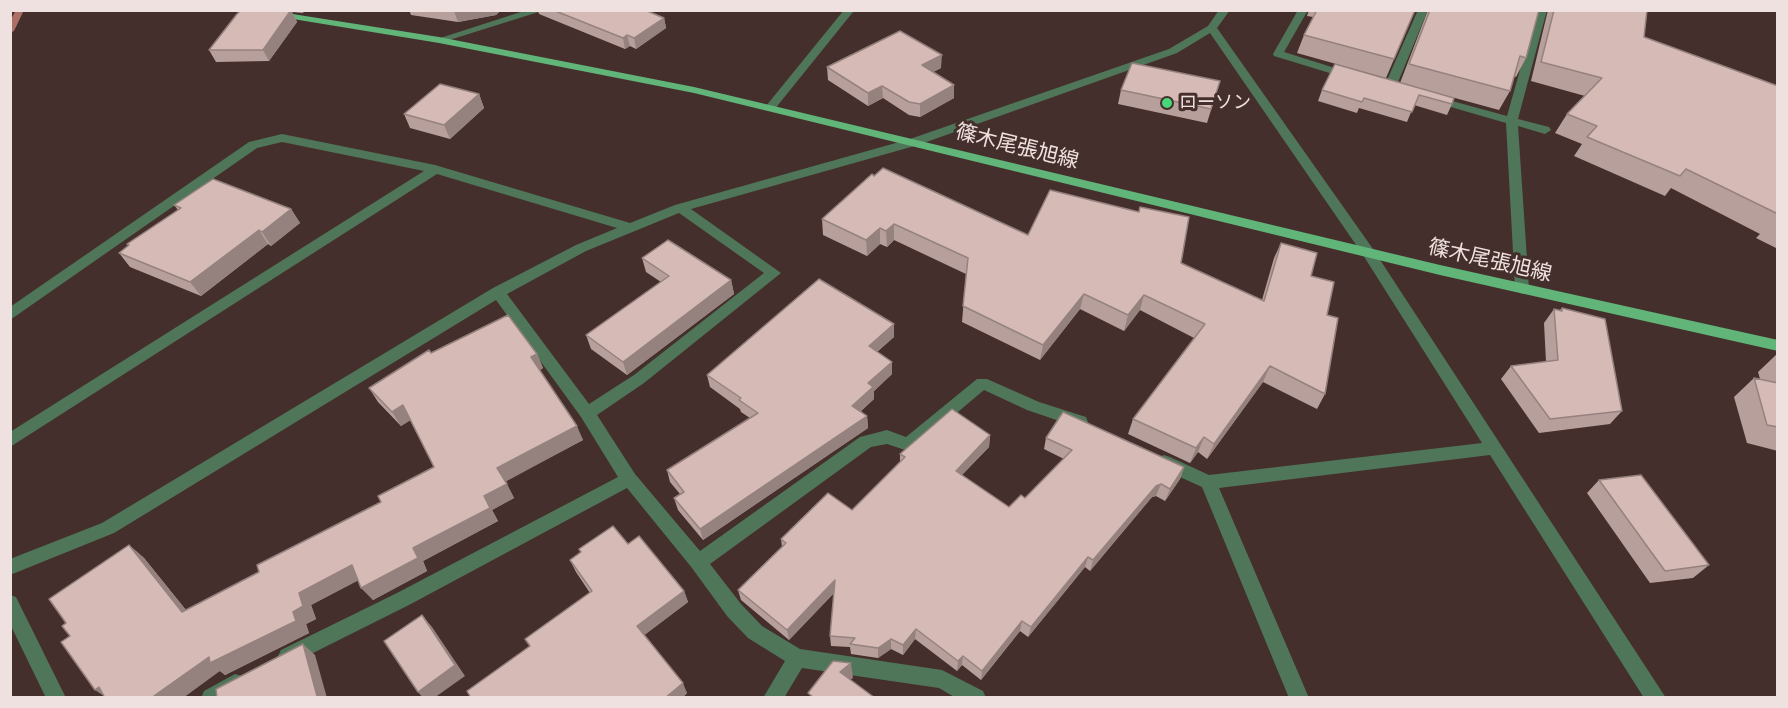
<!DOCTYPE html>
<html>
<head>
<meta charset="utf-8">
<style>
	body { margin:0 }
	#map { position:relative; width:1788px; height:708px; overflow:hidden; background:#442f2c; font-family:"Open Sans",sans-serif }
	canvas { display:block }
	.frame { position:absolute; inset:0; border:12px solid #efe1df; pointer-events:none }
</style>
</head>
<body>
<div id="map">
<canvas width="1788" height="708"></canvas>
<div class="frame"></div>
</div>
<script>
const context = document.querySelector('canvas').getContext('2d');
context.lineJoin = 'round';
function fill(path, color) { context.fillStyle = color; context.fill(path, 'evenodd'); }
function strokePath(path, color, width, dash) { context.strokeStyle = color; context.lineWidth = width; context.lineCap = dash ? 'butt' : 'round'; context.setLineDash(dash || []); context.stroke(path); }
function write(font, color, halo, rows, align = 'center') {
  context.font = font + ' "Open Sans","Noto Sans JP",sans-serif'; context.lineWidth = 6; context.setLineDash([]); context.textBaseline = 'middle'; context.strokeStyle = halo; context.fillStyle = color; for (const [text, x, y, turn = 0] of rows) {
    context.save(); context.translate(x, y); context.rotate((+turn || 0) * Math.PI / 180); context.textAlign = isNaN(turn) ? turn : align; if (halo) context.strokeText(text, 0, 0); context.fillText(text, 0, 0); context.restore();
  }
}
fill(new Path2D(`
	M16,10H24L14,31L10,33V21Z`), '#ad6e65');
fill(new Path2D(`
	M527,10H545L443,42H435L434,40Z
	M844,10L853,12L774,110H766V106Z
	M1219,10H1230L1217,28L1373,249L1666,698H1644L1490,455L1219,488L1309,698H1289L1202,487L1158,467L1156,462L1158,457L1164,455L1170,457L1209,475L1482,443L1363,255L1210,33L1177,53L918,145L691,209L781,273L644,383L597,415L635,474L700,551L860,437L887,430L906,437L977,379H987L1039,402L1086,417L1088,422L1086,427L1080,428L1027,410L984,390L914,449L908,451L887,444L871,447L710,564L741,604L762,626L800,649L942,670L983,691L986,698H956L939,688L802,668L784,698H763L785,661L748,638L727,616L692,568L627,488L409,605L295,662L288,665L281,662L278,656L281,650L397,593L618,477L581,417L496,300L114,533L10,575V559L102,523L493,288L576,245L617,228L437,174L10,447V432L424,171L282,142L257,148L10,320V307L249,142L282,134L435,165L630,223L675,205L910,139L1169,49L1208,26ZM679,213L764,273L634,375L589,404L507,294L586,251Z
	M1298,10H1308L1284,52L1354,74V78H1346L1274,56L1273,54Z
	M1418,10H1428L1396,87L1394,89H1386L1384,87Z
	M1537,10H1547L1518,119L1549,127L1551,130L1545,134L1518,126L1529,289L1522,294L1515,289L1506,123L1430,101L1428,99L1434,96L1507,116Z
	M10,595L16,597L66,698H46L10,624Z
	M235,674L242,676L245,683C237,701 218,698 201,698L204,691Z`), '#4f7658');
fill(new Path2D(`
	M238,10H267L439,37L694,87L1440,265L1778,340V351L1440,275L694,93L439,43Z`), '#61b579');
fill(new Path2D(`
	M241,10H305L303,13L292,12L297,22L269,61L216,62L209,50Z
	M409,10H501L496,15L458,22L411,15Z
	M538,10H648L647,11L664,18L666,28L636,49L630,46L625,49L539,14Z
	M1309,10H1415L1386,78L1297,53L1304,35L1313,17L1307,16Z
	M1428,10H1539L1526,58L1516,77L1514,76L1510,91L1499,110L1400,83Z
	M1548,10H1647L1644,37L1778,86V249L1756,238L1760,234L1671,188L1665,196L1574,156L1582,144L1555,133L1567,114L1585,96L1531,81Z
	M1335,64L1452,104L1447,115L1414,105L1407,122L1359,108L1357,113L1318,101L1322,90Z
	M827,67L941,68L933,72L954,85V98L920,117L909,115L883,98L868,106L828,80Z
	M1220,81L1207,123L1118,104L1121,90Z
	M479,94L484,108L450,139L410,128L404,114Z
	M872,174L1028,235L1181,263L1262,300L1274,258L1281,243L1311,276L1327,315L1325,394L1317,409L1263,382L1207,459L1198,452L1190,463L1128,434L1133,419L1194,338L1140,310L1124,331L1080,309L1040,360L962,322L966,274L894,240L887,247L880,244L867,256L823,235L822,219Z
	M174,205L291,209L300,223L271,246L268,244L201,296L130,267L119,253L129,246L127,244L178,210Z
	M642,258L731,280L734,294L627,375L591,349L586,335L661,282L646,272Z
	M1562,308L1622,411L1610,424L1539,433L1501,379L1511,366L1546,362L1544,323L1554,309L1560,310Z
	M894,337L877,352L892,362V374L874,391V399L861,411L867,416L868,428L703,540L678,510L674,498L680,494L670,482L667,470L750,418L741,412L740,409L710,387L707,375Z
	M431,353L537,354L543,368L540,370L583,440L505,481L514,498L492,510L498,521L423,561L427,571L373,600L358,580L311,605L316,619L306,624L309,633L225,675L220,671L70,636L66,623L129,545L144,558L186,610L259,572L381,502L434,467L410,420L401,426L378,402L369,388Z
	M1778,353V451L1747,443L1734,397L1754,378L1760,379L1758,372Z
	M990,435L989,447L962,475L1009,507L1025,498L1064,459L1044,449L1046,438L1184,467L1180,479L1165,501L1156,496L1152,497L1090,571L1085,567L1028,637L1020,631L981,680L962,665L957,671L915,639L903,655L891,649L878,658L851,654L850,647L831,646L830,636L834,593L789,640L741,600L738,590L782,547L781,539L852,510L900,462V454Z
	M1599,480L1709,565L1693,578L1650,583L1587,493Z
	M628,544L684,591L688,602L644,635L687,693L682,698H471L590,593L576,572L570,560L581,553L579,549Z`), '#b7a09c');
fill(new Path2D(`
	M291,10L297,22L269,61L263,50Z
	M457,10H501L496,15L458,22L454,11Z
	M664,18L666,28L636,49L634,38Z
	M627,35L630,46L625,49L623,38Z
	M942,55L941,68L922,78V65Z
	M954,85V98L920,117V104Z
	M882,86L883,98L868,106V93Z
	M479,94L484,108L450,139L444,125Z
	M291,209L300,223L271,246L262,232Z
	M894,224V240L887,247L886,231Z
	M880,228V244L867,256L866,240Z
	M259,230L268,244L201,296L190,282Z
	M731,280L734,294L627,375L623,362Z
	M1084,294L1080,309L1040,360L1043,345Z
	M1144,295L1140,310L1124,331L1128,315Z
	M894,324V337L869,358V346Z
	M537,354L543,368L537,371L531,357Z
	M892,362V374L874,391V399L853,418L852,406L868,383Z
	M1270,366L1263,382L1207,459L1214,444Z
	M403,405L411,420L401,426L392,412Z
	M867,416L868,428L703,540L700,529Z
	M577,426L583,440L505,482L497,468Z
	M990,435L989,447L955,482L956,471Z
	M1204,437L1198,452L1190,463L1196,448Z
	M1184,467L1180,479L1165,501L1170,489Z
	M507,484L514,498L492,510L498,521L423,561L427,571L373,600L361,588L413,548L484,496Z
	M1161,484L1156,496L1152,497L1090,571L1093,560L1156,486Z
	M129,545L144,558L197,624L182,612Z
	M1088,557L1085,567L1028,637L1031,627Z
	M352,565L363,578L311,605L316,619L306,624L309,633L225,675L220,671L183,698H151L209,657L293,612L299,593Z
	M835,580L836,591L789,640L787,630Z
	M684,591L688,602L642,637L637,626Z
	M422,615L432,627L465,676L434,698H423L418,692Z
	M1022,621L1020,631L981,680L982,671Z
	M916,629L915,639L903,655V645Z
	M891,639V649L878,658V648Z
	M303,644L315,655L327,698H314Z
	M963,656L962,665L957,671L958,661Z
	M851,663L853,678L841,686L840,672Z
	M683,683L687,693L682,698H665Z
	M99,687L107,698L95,690Z`), '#95827f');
const building = new Path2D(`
	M241,10H291L263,50H209L237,14Z
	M553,10H645L664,18L634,38L627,35L623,38Z
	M1317,10H1415L1394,59L1304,35Z
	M1430,10H1539L1526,58L1520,56L1510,91L1409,64Z
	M1554,10H1647L1644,37L1778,86V214L1686,169L1680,176L1587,137L1597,126L1567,114L1602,78L1541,62Z
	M900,31L942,55L922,65L954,85L920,104L909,102L882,86L868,93L827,67Z
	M1132,63L1220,81L1211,109L1121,90Z
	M1335,64L1454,98L1452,104L1419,95L1412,112L1364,98L1362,102L1322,90Z
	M440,84L479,94L444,125L404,114Z
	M883,168L1028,235L1050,190L1139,212L1140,207L1189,217L1181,263L1264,301L1281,243L1317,253L1311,276L1334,282L1327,315L1338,318L1325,394L1270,366L1214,444L1204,437L1196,448L1133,419L1205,324L1144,295L1128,315L1084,294L1043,345L963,306L968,258L894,224L886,231L880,228L866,240L822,219L872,174L874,176Z
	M213,179L291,209L262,232L259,230L190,282L119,253L129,245L127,244L181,208L174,205Z
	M668,240L731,280L623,362L586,335L669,276L642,258Z
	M819,279L894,324L869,346L892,362L868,383L873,387L852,406L867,416L700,529L674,498L684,492L667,470L758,413L739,400L741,398L707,375Z
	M1562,308L1605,319L1622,411L1550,419L1511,366L1558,360L1554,309L1562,311Z
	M508,315L537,354L531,357L577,426L497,468L507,484L484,496L490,508L413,548L418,558L361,588L352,565L299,593L303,606L293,612L296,621L210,663L209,657L151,698H105L99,687L95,690L61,642L70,636L62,626L66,623L49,599L129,545L182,612L259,572L257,565L381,502L378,496L434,467L403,405L392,412L369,388L429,350L431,353Z
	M1754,378L1778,383V427L1767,425Z
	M952,409L990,435L956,471L1009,507L1021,495L1025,498L1072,450L1046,438L1063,412L1184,467L1170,489L1161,484L1156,486L1093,560L1088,557L1031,627L1022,621L982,671L963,656L958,661L916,629L903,645L891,639L878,648L850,644L855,638L830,636L835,580L787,630L738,590L786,543L781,539L828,493L852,510L905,457L900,454Z
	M1641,475L1709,565L1665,571L1599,480Z
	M613,526L628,544L639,536L684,591L637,626L683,683L665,698H471L467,691L530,646L525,639L592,591L570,560L581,552L579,549Z
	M422,615L455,665L418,692L384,641Z
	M303,644L317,696L314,698H217L216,689Z
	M833,661L851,663L840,672L875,698H814L808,693Z`);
fill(building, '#d5bab5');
strokePath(building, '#95827f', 1.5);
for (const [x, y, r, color] of [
	[1167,103,6,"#46d77a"]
]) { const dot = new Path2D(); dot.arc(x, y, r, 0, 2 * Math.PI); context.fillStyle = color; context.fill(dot); strokePath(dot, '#442f2c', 2); }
write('18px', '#efe1df', '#442f2c', [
	["ローソン",1179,103]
], 'left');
write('21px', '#efe1df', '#442f2c', [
	["篠木尾張旭線",1017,147,14],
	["篠木尾張旭線",1490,261,13]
]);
</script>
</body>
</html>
